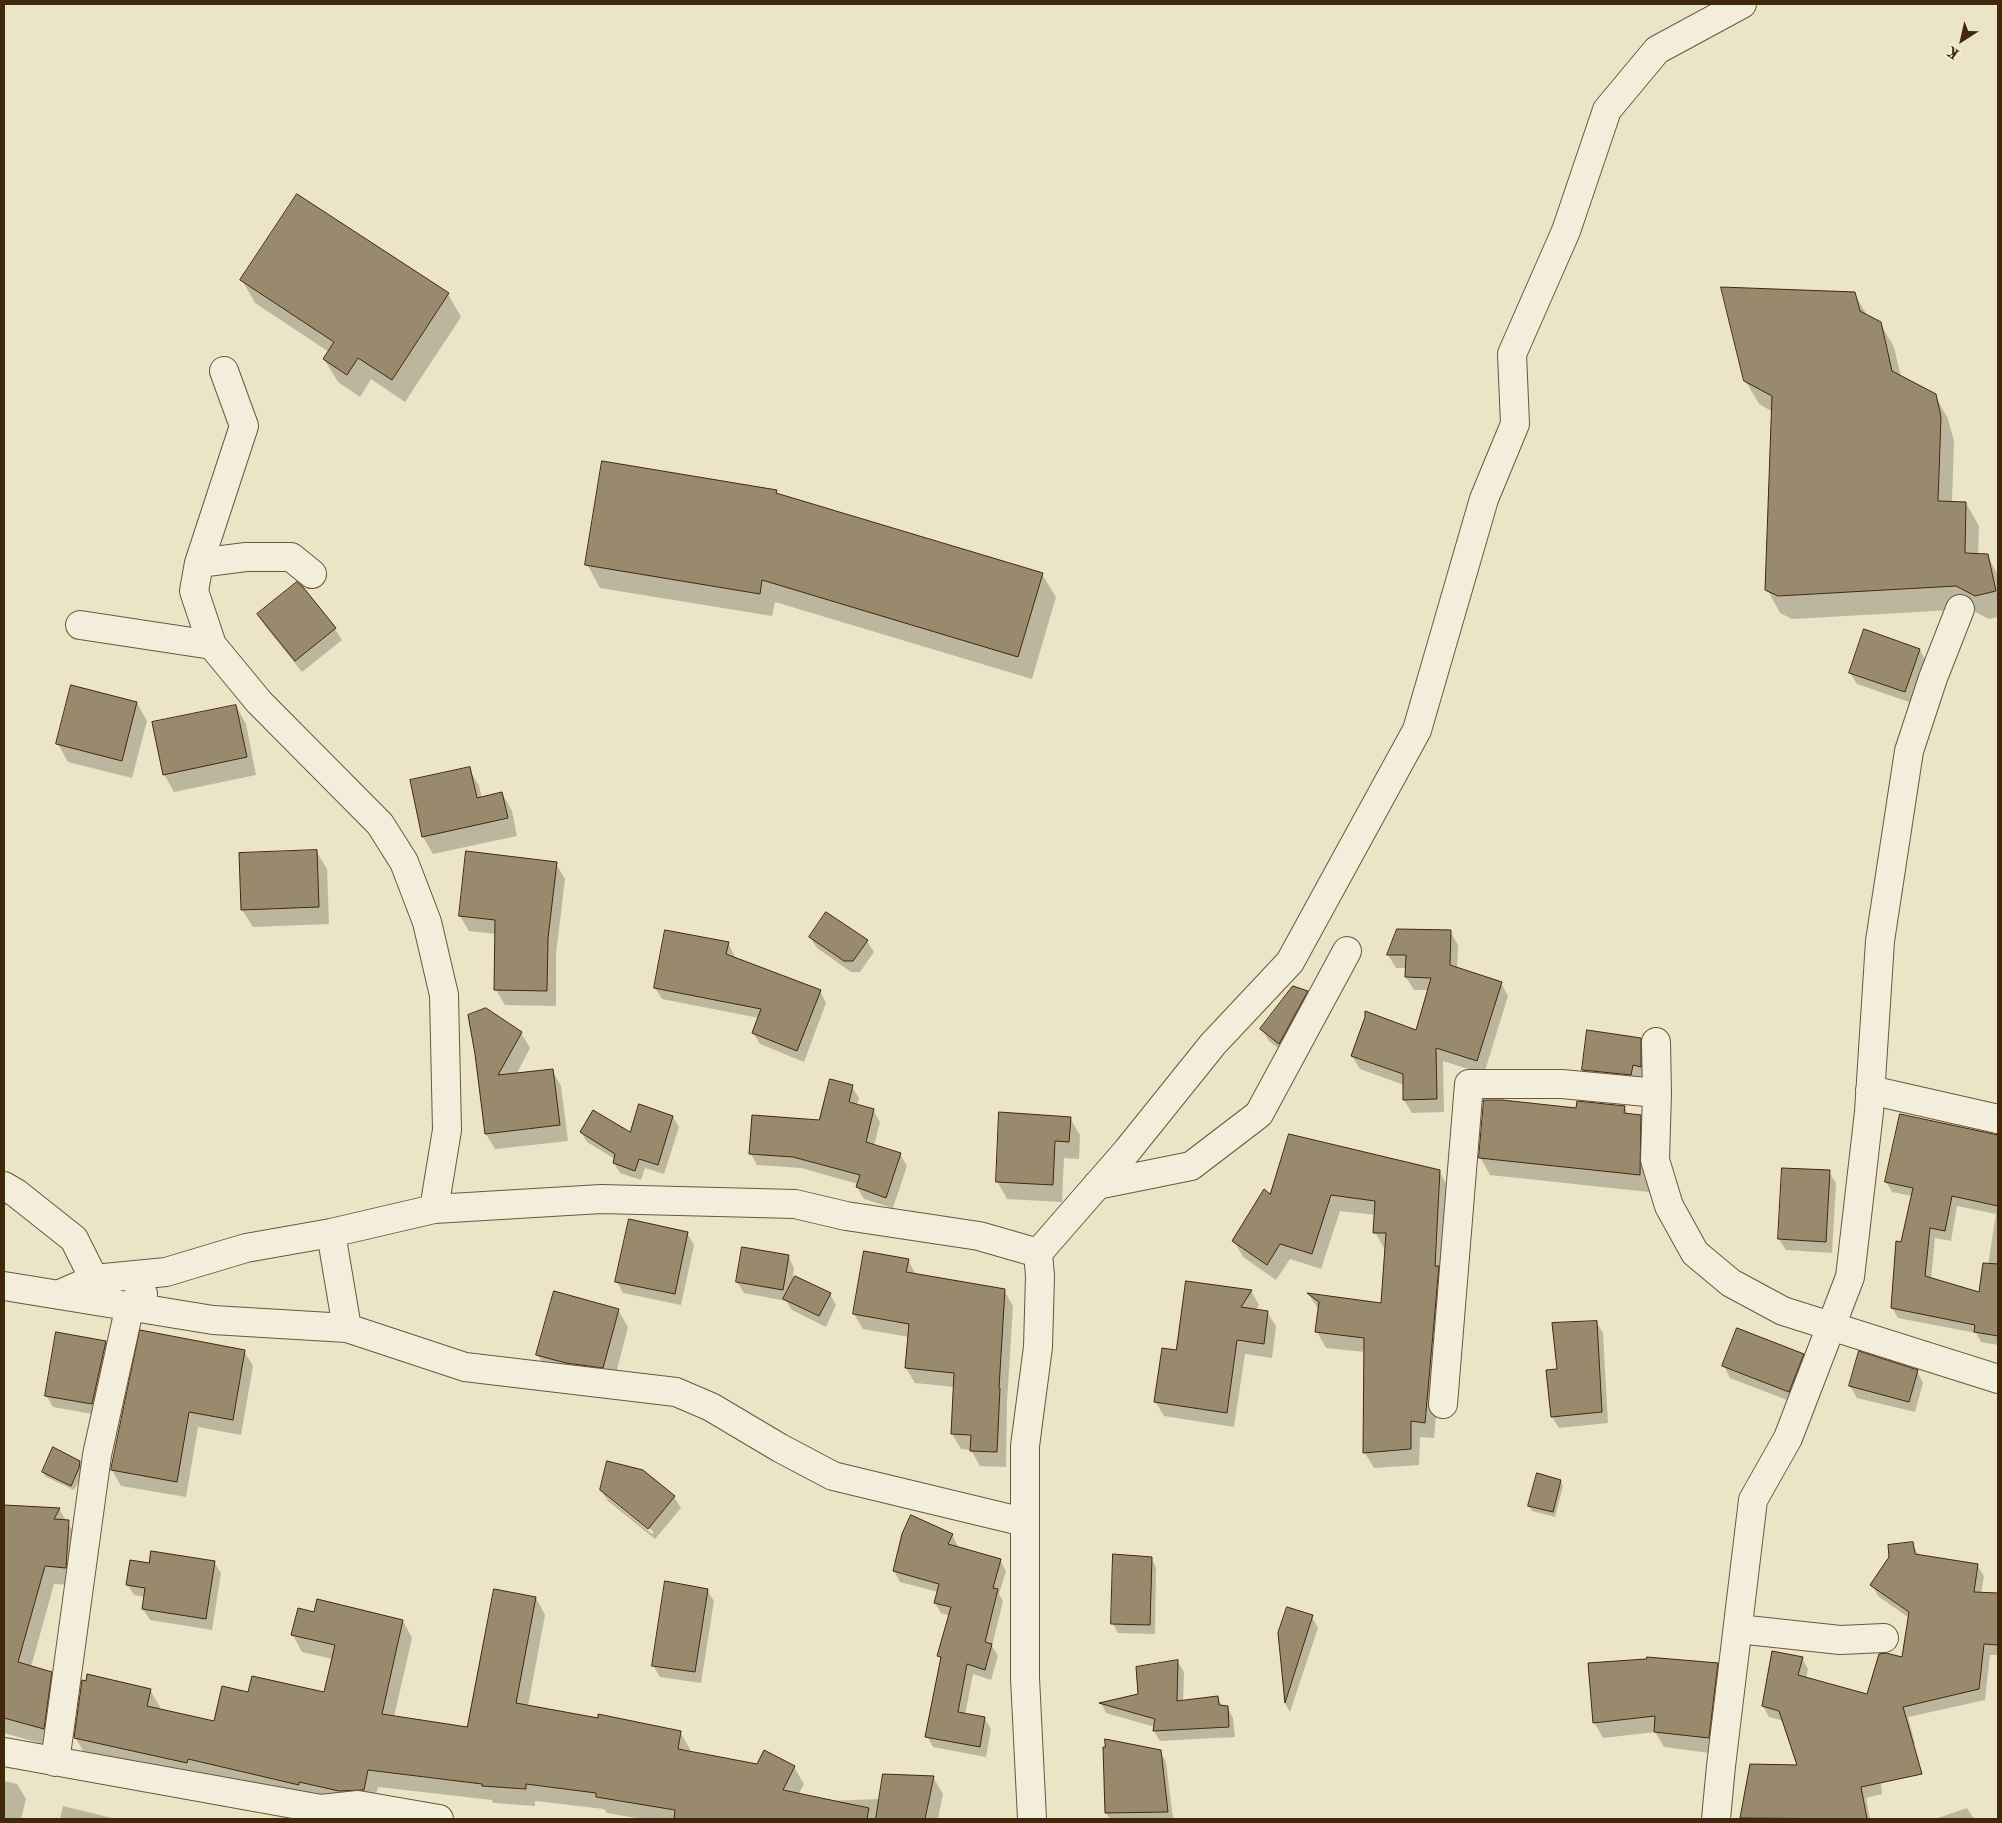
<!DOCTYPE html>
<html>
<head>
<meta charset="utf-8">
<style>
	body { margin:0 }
	#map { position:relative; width:2002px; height:1823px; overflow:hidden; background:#ece4c7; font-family:"IM FELL Double Pica",serif }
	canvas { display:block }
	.frame { position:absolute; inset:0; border:5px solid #41280b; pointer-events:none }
	.north { position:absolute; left:1937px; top:15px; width:50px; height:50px; -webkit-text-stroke:4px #f3eddb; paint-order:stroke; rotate:215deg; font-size:14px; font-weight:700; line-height:20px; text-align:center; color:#41280b }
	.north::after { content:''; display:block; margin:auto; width:18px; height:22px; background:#41280b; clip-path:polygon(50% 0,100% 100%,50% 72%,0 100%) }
</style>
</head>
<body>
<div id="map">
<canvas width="2002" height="1823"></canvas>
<div class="frame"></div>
<div class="north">K</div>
</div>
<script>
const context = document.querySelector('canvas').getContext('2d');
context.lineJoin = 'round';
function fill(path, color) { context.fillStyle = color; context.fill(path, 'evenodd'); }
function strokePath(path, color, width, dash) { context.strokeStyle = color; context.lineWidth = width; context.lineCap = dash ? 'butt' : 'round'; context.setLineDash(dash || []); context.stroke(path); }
fill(new Path2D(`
	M242,280L448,294L461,317L405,402L371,379L360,397L338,382L324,359L329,352L255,303Z
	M1854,293L1868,317L1880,323L1894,347L1901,377L1935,395L1948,419L1954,441L1952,502L1966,503L1979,526L1978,555H1987L1998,575V617L1989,619L1970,609L1792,619L1780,613L1767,589L1773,412L1759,404L1745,380Z
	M776,491L778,495L1042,574L1056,597L1032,679L775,602L772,616L600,588L587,564Z
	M302,587L335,629L342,640L302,672L265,626L258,614Z
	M1920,650L1926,661L1912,703L1857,684L1850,673Z
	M137,703L147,721L132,778L68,762L58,744Z
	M236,706L246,724L256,775L174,792L164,774Z
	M469,769L479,786L482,798L502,793L512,811L517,836L433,854L423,837Z
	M316,851L327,869L329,924L253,927L242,910Z
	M556,864L565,879L556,954V1006L505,1005L496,990V934L469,931L460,916Z
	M1397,930L1450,931L1458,945L1457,969L1501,983L1508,996L1484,1074L1443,1061L1444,1112L1412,1113L1404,1100V1085L1360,1069L1352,1056L1417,1031L1429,990H1414L1406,977V968H1396L1388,955Z
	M810,937L867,941L874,952L860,972H851L817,948Z
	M728,943L734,955V958L820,991L826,1003L804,1062L760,1044L753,1033L759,1018L662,999L655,988Z
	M1307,992L1314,1003L1286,1054L1269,1041L1262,1029Z
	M521,1033L530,1048L516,1075L552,1070L561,1086L568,1141L495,1149L486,1134L480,1079Z
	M1641,1039L1647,1050V1077L1639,1076L1637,1086L1590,1081L1583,1070Z
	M852,1087L859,1098L857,1106L873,1110L880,1122L874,1146L900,1154L907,1166L893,1208L864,1199L857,1187L858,1184L801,1168L757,1165L751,1154L820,1121Z
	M1624,1107L1629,1115L1640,1116L1650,1133L1649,1192L1490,1175L1480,1157L1577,1109Z
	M1901,1115L1998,1136V1345L1981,1342L1976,1333L1898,1318L1892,1308L1902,1244L1912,1196L1892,1192L1886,1182ZM1957,1206L1996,1214L1986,1278L1980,1293L1931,1279L1935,1238L1951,1241Z
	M673,1117L679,1127L664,1174L645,1168L641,1180L620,1173L614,1163L615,1159L587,1142L581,1132L631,1134Z
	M1070,1118L1080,1135L1079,1159L1064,1158L1062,1202L1007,1199L997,1181Z
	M1439,1171L1448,1187L1447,1283L1434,1438L1420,1437L1419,1465L1374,1468L1365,1453V1352L1326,1348L1317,1332L1319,1310L1309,1295L1382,1304L1387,1248H1384L1375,1232L1376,1215L1340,1211L1321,1269L1290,1259L1276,1280L1243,1257L1234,1241L1271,1196Z
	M1829,1172L1836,1183L1832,1253L1786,1250L1779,1239Z
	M687,1233L694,1245L681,1305L623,1293L617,1282Z
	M788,1256L794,1268L792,1283L830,1294L836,1305L826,1327L792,1310L786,1301L744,1293L737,1282Z
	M908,1260L916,1275L1004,1290L1013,1306L1007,1402L1006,1467L980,1466L971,1450L961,1449L952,1434L954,1387L915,1383L906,1368L909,1337L863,1329L854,1314Z
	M1251,1291L1259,1305L1256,1310L1267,1312L1276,1326L1272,1358L1245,1354L1234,1427L1164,1416L1155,1401L1178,1351Z
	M618,1310L628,1327L613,1385L548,1373L538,1355Z
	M1596,1322L1603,1333L1608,1423L1559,1428L1552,1417L1558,1370Z
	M105,1343L112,1354L98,1415L53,1407L46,1395Z
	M244,1351L253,1366L241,1435L198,1427L186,1497L121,1486L112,1470Z
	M1803,1355L1809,1366L1795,1403L1730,1378L1724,1366Z
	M1917,1371L1923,1383L1915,1412L1857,1398L1850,1386Z
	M80,1462L83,1467L82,1474L74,1490L46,1477L43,1472Z
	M1560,1481L1563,1486L1555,1517L1532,1511L1529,1506Z
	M601,1490L674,1497L681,1508L655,1539L608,1501ZM607,1494L654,1532L652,1534L607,1497Z
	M4,1506L59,1509L78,1539L75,1585L54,1584L31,1667L51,1673L61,1691L53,1747L4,1733Z
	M952,1535L958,1546L957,1548L1000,1560L1006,1571L999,1594L1003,1601L992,1646L998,1656L991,1680L973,1674L965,1715L985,1719L991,1729L986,1757L933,1747L927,1736L941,1660L939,1655L950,1616L941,1613L935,1603L938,1592L900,1582L894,1571Z
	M1912,1543L1919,1556L1977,1565L1984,1576L1981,1594L1998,1595V1655H1990L1985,1700L1908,1717L1915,1744L1878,1750L1882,1794L1866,1798L1870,1819H1742L1741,1818L1798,1766L1784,1721L1769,1717L1763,1706L1802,1658L1808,1669L1806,1679L1868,1695L1903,1658L1909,1618L1878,1596L1872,1585Z
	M1151,1558L1156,1567L1155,1634L1118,1633L1113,1624Z
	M214,1562L221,1573L212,1630L150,1620L143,1609L145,1597L134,1595L127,1584L150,1564Z
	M707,1590L714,1601L701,1683L660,1677L653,1665Z
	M536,1598L545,1615L528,1706L680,1732L690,1749L689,1753L757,1766L794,1767L804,1784L798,1795L826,1801L880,1799L933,1777L943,1794L938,1819H642L607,1813L604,1809L535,1801V1806L493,1803L492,1800L378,1787L373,1807L85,1754L75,1737L150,1690L160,1707V1710L215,1722L249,1694H325L333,1659L302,1652L293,1635L315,1613L403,1621L412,1638L394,1717L468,1729Z
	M1312,1617L1318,1628L1290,1712L1284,1702L1280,1633Z
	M1178,1662L1184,1672L1183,1702L1218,1698L1223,1707H1227L1233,1718L1235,1737L1160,1741L1154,1731L1155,1727L1106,1713L1101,1703L1139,1695Z
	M1717,1664L1726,1680L1717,1754L1664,1747L1655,1732L1603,1738L1594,1722Z
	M1104,1748L1160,1751L1166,1762L1173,1819H1110L1106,1813Z
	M4,1781L17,1784L26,1799L21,1819H4Z
	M63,1806L116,1819H60Z
	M1967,1808L1974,1819H1935Z`), '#0003');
const building = new Path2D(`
	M297,194L449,293L392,380L358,358L347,375L323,359L334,342L240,280Z
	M1721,287L1855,292L1860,311L1881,322L1892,371L1936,394L1941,417L1938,501L1966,502L1965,553L1988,554L1996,591L1975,596L1956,586L1778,596L1765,590L1772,396L1744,381Z
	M602,461L777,490L776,493L1043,573L1018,657L762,580L760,594L585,565Z
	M297,582L303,587L336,628L295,661L257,614Z
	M1864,629L1920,649L1905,692L1849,673Z
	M71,685L137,702L122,761L56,744Z
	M236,705L247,757L163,775L152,722Z
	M470,767L477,798L502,792L508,818L422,837L410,780Z
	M317,850L319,907L241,910L239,853Z
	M466,851L557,862L548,938L547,991L494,990L495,920L459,916Z
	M826,912L868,940L853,961H844L809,937Z
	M1397,929L1451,930L1450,965L1502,982L1477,1061L1436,1048L1437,1099L1403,1100V1074L1351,1056L1365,1017V1011L1416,1030L1431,978L1405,977L1406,955H1387Z
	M665,930L729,942L726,954L821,990L797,1051L752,1033L761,1009L654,988Z
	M1293,986L1308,991L1279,1044L1260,1029Z
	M486,1008L522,1032L498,1075L553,1069L560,1125L485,1134L475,1054L468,1015Z
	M1587,1030L1641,1038V1067L1633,1065L1631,1075L1582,1070Z
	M830,1079L853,1085L849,1102L874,1109L866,1142L901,1153L886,1198L856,1187L860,1175L793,1157L749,1154L752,1115L819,1120Z
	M1484,1100H1502L1576,1108L1577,1101L1625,1106L1624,1113L1641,1115L1640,1175L1479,1158Z
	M639,1104L673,1116L658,1165L639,1159L635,1171L613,1163L615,1154L580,1132L593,1110L630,1132Z
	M999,1112L1071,1117L1069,1142L1055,1141L1053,1185L996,1182Z
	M1900,1114L1998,1135V1206L1952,1196L1945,1231L1930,1228L1925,1276L1979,1292L1983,1263L1998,1264V1336L1974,1332L1975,1325L1891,1308L1896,1241L1901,1242L1913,1188L1885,1182Z
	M1289,1134L1440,1170L1435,1266H1439L1425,1423L1411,1421V1449L1363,1453L1364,1338L1315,1332L1319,1302L1307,1293L1381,1303L1386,1233H1373L1375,1201L1331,1195L1312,1254L1280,1244L1267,1265L1232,1241L1264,1189L1270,1194Z
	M1782,1168L1830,1170L1826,1242L1778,1239Z
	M629,1219L688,1232L675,1294L615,1282Z
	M742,1247L789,1255L783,1290L736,1282Z
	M864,1251L909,1259L906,1272L1005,1289L999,1388H1000L997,1452L970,1451L971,1435L951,1434L954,1373L905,1368L909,1324L853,1314Z
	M795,1276L831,1293L819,1316L783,1299Z
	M1186,1281L1252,1290L1241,1307L1268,1311L1264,1344L1237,1340L1227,1413L1154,1402L1162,1348L1176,1350Z
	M554,1291L619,1309L603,1368L566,1363L536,1355Z
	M1597,1321L1602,1412L1551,1417L1546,1370L1557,1369L1552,1323Z
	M1737,1328L1804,1354L1789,1392L1722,1366Z
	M140,1330L245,1350L233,1420L189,1412L177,1482L111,1470Z
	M56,1332L106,1341L92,1404L45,1396Z
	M1859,1351L1918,1370L1909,1402L1849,1386Z
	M53,1447L80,1461L79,1468L71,1486L42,1472Z
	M607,1461L643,1470L675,1496L648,1529L600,1490Z
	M1537,1473L1561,1480L1553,1512L1528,1506Z
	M4,1505L60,1508L54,1519L69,1520L66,1568L45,1566L18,1662L52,1672L44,1729L4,1718Z
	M911,1515L953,1534L948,1544L1001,1559L993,1588L998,1589L985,1642L992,1644L985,1670L967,1664L958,1712L985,1717L980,1747L925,1737L941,1657L937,1656L951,1607L934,1603L939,1584L893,1571L902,1534Z
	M1913,1542L1915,1554L1978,1564L1974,1592L1998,1593V1645L1984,1644L1979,1689L1903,1707L1922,1774L1861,1787L1867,1819L1740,1818L1750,1764L1797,1765L1779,1711L1762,1706L1772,1651L1803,1657L1798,1675L1867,1694L1879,1654L1886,1653L1902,1657L1909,1612L1870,1585L1889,1557L1888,1545Z
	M151,1551L215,1561L206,1619L142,1609L145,1588L126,1585L130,1560L149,1563Z
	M1113,1554L1152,1557L1150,1625L1111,1624Z
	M665,1581L708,1589L695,1672L652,1666Z
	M494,1589L536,1597L516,1703L598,1718V1714L681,1731L678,1749L757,1764L764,1750L795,1766L783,1790L869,1808L867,1819H674L675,1810L596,1797V1793L526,1784V1789L482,1786V1784L368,1770L364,1790L339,1791L299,1782V1785L188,1759L187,1763L74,1738L82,1680L86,1681L87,1674L151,1689L147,1706L214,1721L222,1686L248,1692L252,1676L324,1692L335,1645L291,1635L298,1608L314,1612L317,1599L403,1620L382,1714L467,1727Z
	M1287,1607L1313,1615L1285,1703L1278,1633Z
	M1647,1657L1718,1663L1709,1738L1654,1732L1655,1716L1593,1723L1588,1663L1646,1659Z
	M1178,1660L1177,1701L1218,1696L1219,1705L1228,1706L1229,1727L1153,1731L1155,1719L1099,1703L1138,1694L1136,1667Z
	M1105,1739L1161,1750L1168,1812L1105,1813L1103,1747H1105Z
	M883,1774L934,1776L925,1819H876Z`);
fill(building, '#9a8a6d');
strokePath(building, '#41280b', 1);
const minor = new Path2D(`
	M199,563L246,557H291L312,574
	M80,625L212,645L194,591L199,563L244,426L224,371
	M1656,1042L1657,1093L1655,1160L1669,1206L1695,1253L1731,1283L1783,1311L1998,1379
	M1870,1090L1998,1119
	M1097,1185L1191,1166L1259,1114L1347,951
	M4,1186L16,1193L74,1239L94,1279
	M434,1209L601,1199L795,1204L846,1216L979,1236L1038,1253L1127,1151L1213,1044L1290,962L1417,730L1484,499L1515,424L1512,354L1566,231L1607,110L1657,50L1742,4
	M331,1233L347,1328
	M4,1286L213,1320L347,1328L465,1367L676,1392L711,1407L780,1448L833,1476L1024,1522
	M60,1294L94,1279L166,1272L246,1248L331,1233L434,1209L447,1130L444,995L427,922L404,862L380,824L259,702L212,645
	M1443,1404L1469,1084H1562L1657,1093
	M1738,1629L1840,1640L1884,1638
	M4,1752L321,1809L358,1805L439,1819
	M55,1762L97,1455L130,1305L143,1294
	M1032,1819L1025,1678V1446L1038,1347L1040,1276L1038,1253
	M1716,1819L1721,1766L1753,1500L1788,1438L1850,1277L1869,1112L1880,941L1909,751L1933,678L1960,609`);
strokePath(minor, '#6c573a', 30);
strokePath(minor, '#f3eddb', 28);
</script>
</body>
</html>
